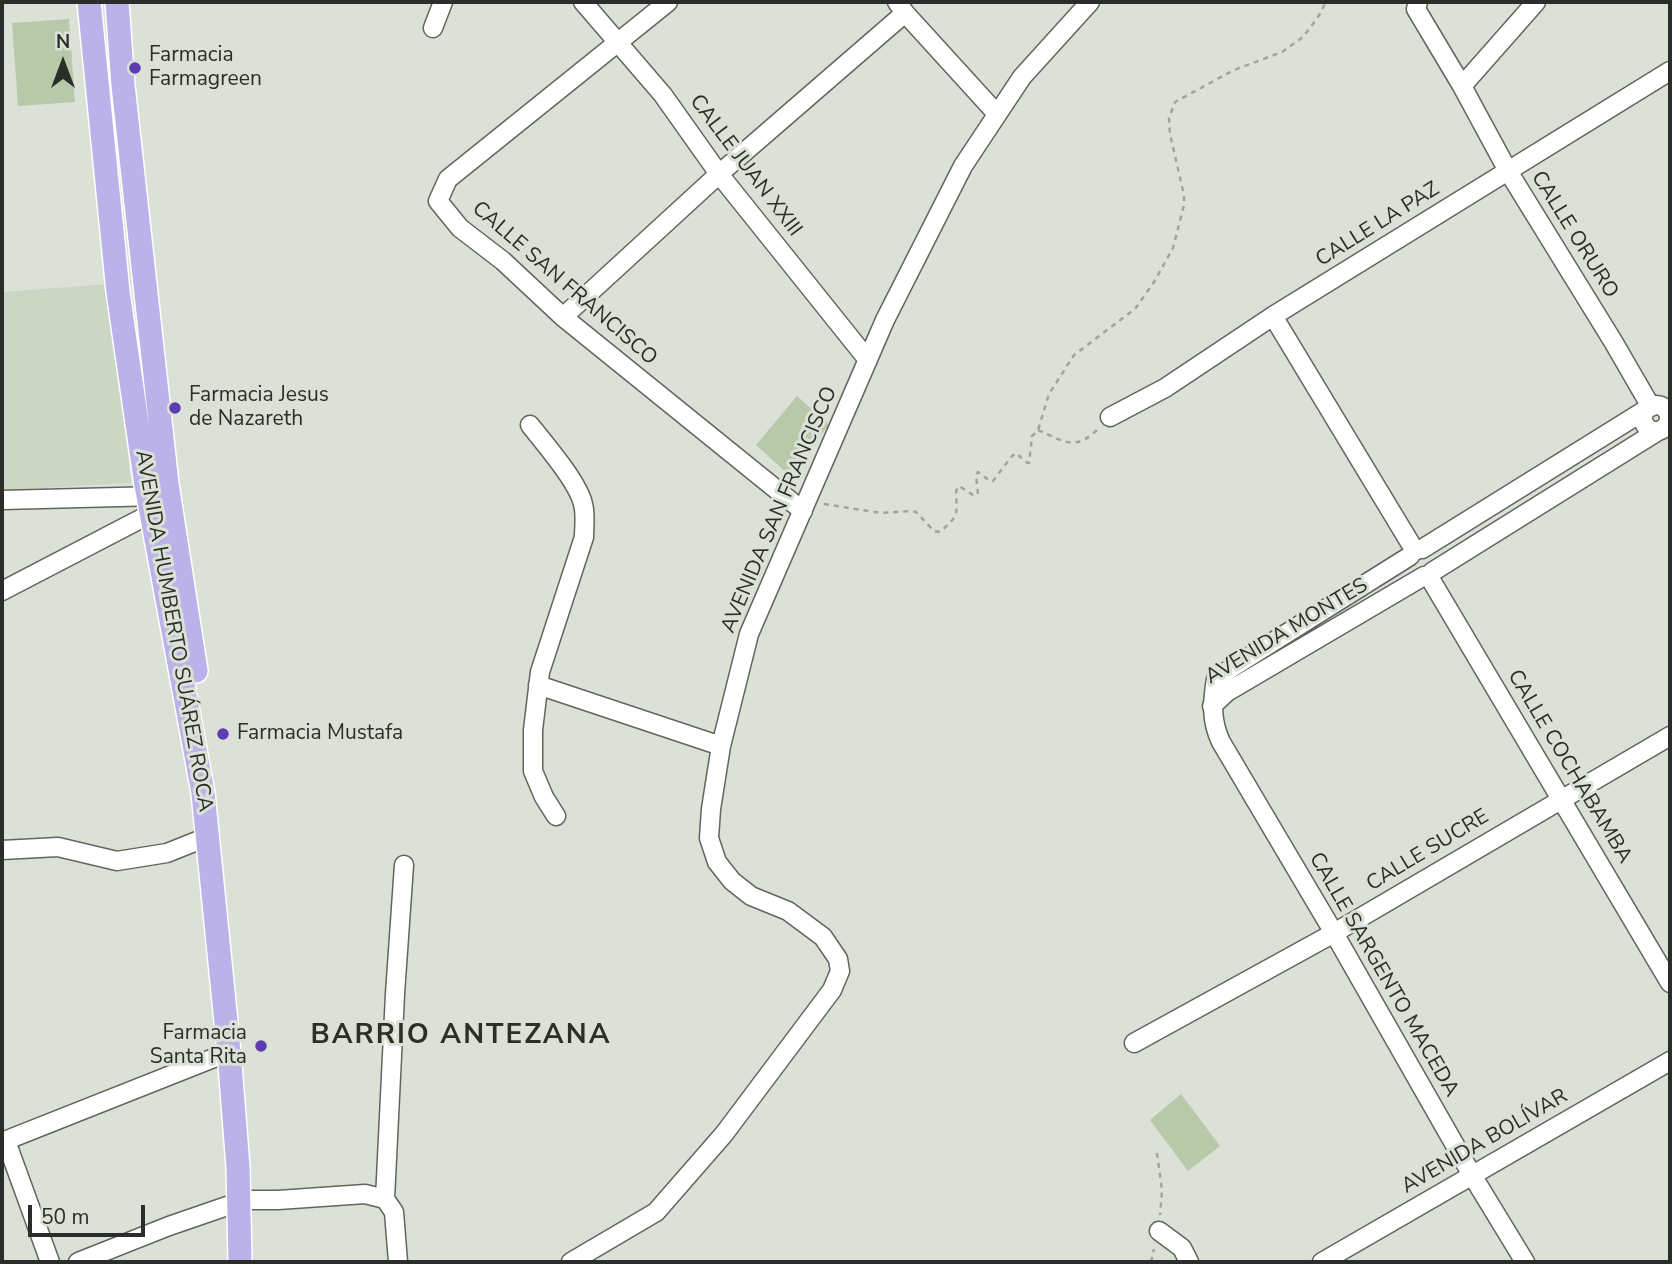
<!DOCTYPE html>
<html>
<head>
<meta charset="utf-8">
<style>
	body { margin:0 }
	#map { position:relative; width:1672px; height:1264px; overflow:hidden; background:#dbe1d6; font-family:"Nunito Sans",sans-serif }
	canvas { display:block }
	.frame { position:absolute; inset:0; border:4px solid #2a2d29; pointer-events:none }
	.north { position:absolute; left:28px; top:28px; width:70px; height:70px; -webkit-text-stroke:5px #dbe1d6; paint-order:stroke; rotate:0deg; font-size:19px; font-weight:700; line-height:28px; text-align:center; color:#2a2d29 }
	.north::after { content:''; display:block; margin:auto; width:24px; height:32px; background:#2a2d29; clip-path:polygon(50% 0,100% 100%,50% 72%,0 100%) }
	.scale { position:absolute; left:28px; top:1205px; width:117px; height:32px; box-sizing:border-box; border:4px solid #2a2d29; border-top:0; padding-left:9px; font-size:21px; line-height:24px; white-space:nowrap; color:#2a2d29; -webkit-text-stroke:5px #dbe1d6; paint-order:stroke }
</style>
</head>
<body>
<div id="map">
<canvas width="1672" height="1264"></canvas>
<div class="frame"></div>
<div class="north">N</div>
<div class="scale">50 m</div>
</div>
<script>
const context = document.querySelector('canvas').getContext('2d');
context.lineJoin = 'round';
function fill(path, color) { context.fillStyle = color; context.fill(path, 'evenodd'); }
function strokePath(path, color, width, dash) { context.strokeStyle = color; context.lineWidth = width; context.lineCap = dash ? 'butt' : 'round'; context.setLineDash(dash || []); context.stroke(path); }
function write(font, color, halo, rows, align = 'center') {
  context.font = font + ' "Nunito Sans",sans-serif'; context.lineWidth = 6; context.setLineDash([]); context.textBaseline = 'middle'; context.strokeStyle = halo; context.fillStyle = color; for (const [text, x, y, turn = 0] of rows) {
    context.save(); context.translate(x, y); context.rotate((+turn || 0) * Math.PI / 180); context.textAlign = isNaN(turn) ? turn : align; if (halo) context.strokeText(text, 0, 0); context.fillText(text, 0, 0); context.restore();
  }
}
fill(new Path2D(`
	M110,284L131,483L2,490V292Z`), '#ccd6c4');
fill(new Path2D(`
	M69,19L75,102L18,106L12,23Z
	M797,396L829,425L788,474L756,445Z
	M1181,1094L1220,1146L1188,1171L1150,1120Z`), '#b7c9a9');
const minor = new Path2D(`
	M583,2L663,95L719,174L868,360
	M668,2L448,179L438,201L460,228L503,261L563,317L803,511
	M897,2L905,13L997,114
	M1418,2L1416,9L1462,86L1508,171L1614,343L1651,407
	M433,28L443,2
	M1462,86L1536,2
	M1273,316L1415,551
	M563,317L719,174L905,13
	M1643 418a13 13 0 1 1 26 0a13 13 0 1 1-26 0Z
	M1110,417L1165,388L1273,316L1670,71
	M530,425C545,444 578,482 583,504C586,515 584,526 584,537L540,672L533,730V771L544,797L556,816
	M2,500L158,496
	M1422,549L1647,409
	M1410,556L1233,667L1216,679C1212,703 1211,721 1221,742L1334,933L1472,1175L1525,1262
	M1432,572L1658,431
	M1428,575L1670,983
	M2,591L152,513L160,512
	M538,685L721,746
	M1212,706L1227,692L1424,576
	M2,850L58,847L117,861L167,853L207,837
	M1134,1043L1334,933L1670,736
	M6,1141L50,1262
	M2,1142L229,1052
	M385,1199L395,994L404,865
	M1159,1231L1182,1248L1189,1262
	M78,1262L169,1226L230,1205H239L250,1200H278L365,1194L385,1199L394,1212L398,1262
	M571,1262L656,1212L724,1134L832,990L840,971L838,959L823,937L788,911L751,896L732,881L717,862L709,838L711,809L721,746L749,634L885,320L963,166L1022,77L1090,2
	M1322,1262L1670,1061`);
const major = new Path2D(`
	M89,2L118,292L146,485L203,793L229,1052L238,1167L240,1262
	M117,2L123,85L167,484L196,671`);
strokePath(minor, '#61665d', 21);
strokePath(major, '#fff', 26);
strokePath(new Path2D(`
	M1038,430C1065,442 1076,452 1100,427
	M824,504L881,513L910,511L916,512L934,531L940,532C959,515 957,516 956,491L959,486L973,495L978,494L976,475L978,472L990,481H993L1012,456L1016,453L1026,462L1029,463L1032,436L1038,430L1049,394L1074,355L1135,309L1154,282L1173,248L1184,205V195L1170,134L1169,118L1175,102L1234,70L1282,52L1303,37L1318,17L1326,2
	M1157,1153L1162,1191L1160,1215
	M1151,1262L1154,1249`), '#a0a59c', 2.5, [5, 5]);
strokePath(minor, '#fff', 18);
strokePath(major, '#bcb2ea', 23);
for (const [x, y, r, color] of [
	[135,68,7,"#5d3bb3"],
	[175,408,7,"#5d3bb3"],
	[223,734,7,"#5d3bb3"],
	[261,1046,7,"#5d3bb3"]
]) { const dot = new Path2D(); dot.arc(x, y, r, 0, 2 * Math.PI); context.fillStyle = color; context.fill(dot); strokePath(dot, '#dbe1d6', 2.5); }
write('21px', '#2a2d29', '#dbe1d6', [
	["Farmacia",149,56],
	["Farmagreen",149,80],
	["Farmacia Jesus",189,396],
	["de Nazareth",189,420],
	["Farmacia Mustafa",237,734],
	["Farmacia",247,1034,"right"],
	["Santa Rita",247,1058,"right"]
], 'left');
write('21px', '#2a2d29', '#dbe1d6', [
	["CALLE JUAN XXIII",745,166,53],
	["CALLE LA PAZ",1378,225,-32],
	["CALLE ORURO",1574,235,58],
	["CALLE SAN FRANCISCO",564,284,41],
	["AVENIDA SAN FRANCISCO",780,510,-67],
	["AVENIDA HUMBERTO SUÁREZ ROCA",173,631,80],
	["AVENIDA MONTES",1287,632,-31],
	["CALLE COCHABAMBA",1569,767,59],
	["CALLE SUCRE",1428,851,-31],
	["CALLE SARGENTO MACEDA",1383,975,60],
	["AVENIDA BOLÍVAR",1485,1142,-30]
]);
context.letterSpacing = '2px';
write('bold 28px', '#2a2f27', '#dbe1d6', [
	["BARRIO ANTEZANA",461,1036]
]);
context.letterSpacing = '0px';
</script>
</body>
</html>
